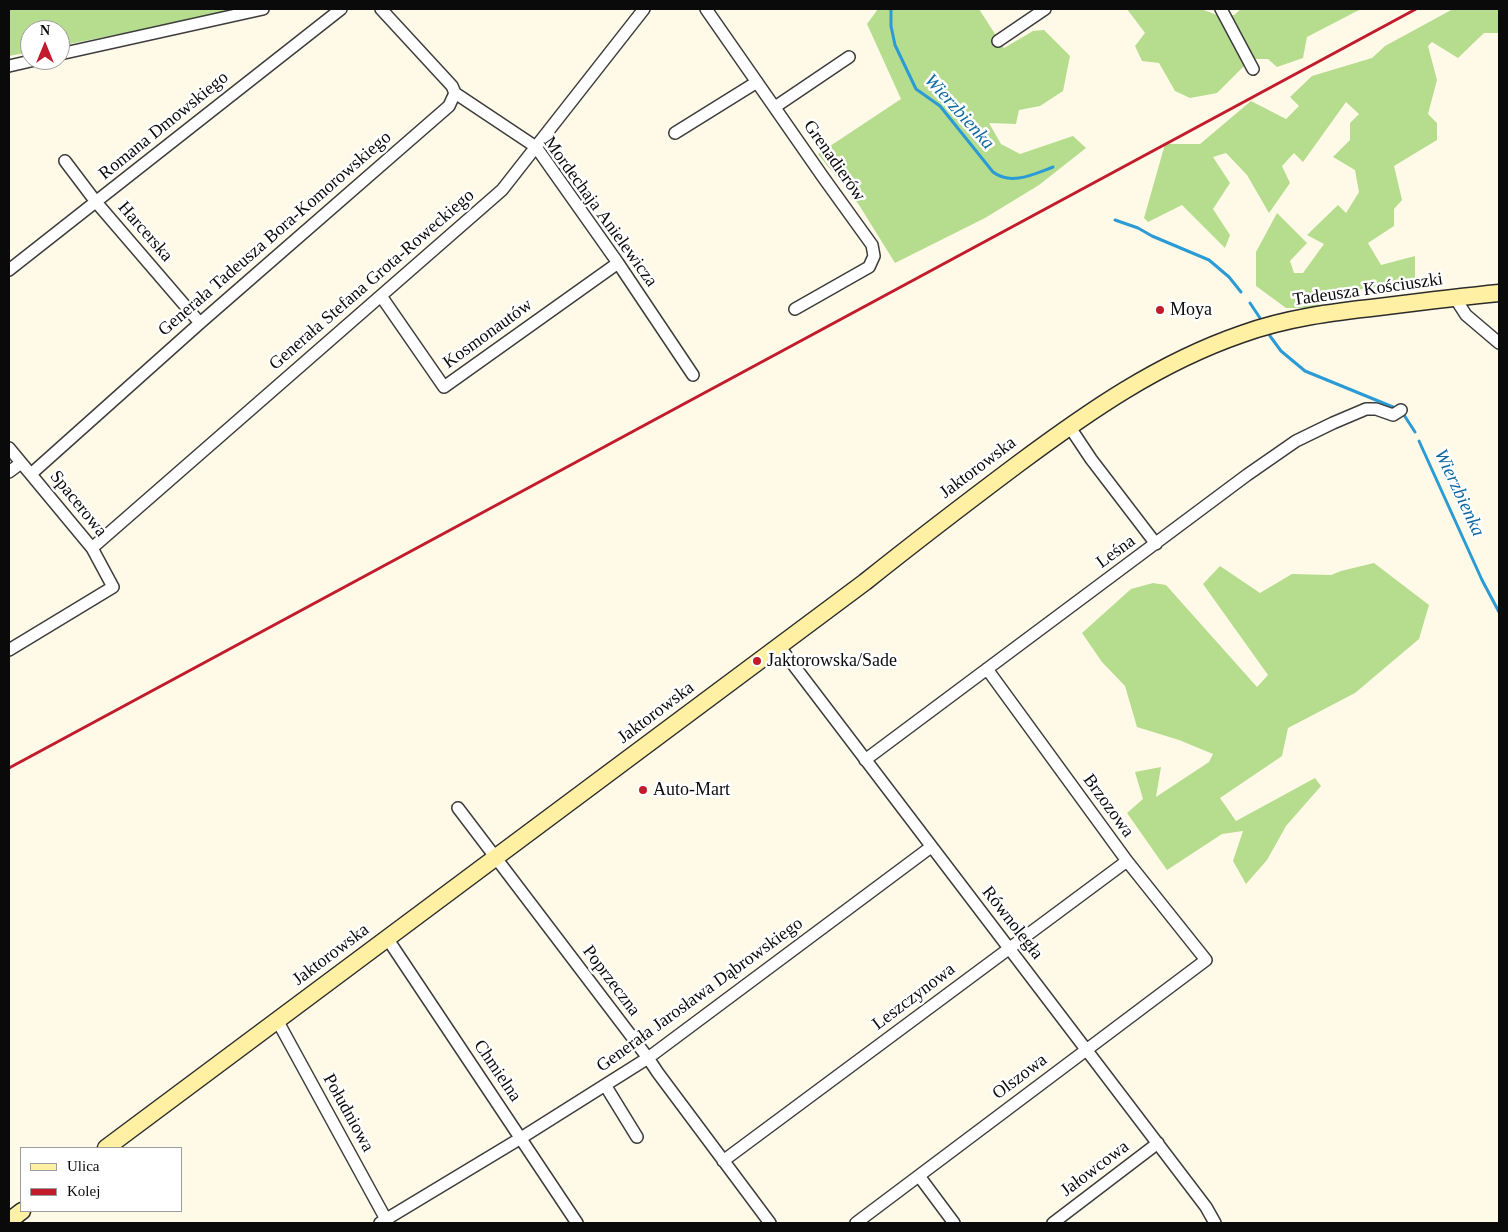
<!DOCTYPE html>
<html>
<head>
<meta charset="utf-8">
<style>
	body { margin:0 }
	#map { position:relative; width:1508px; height:1232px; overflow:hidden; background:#fff9e8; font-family:Georgia,serif }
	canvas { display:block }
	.frame { position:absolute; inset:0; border:10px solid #0a0a0a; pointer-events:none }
	.legend { position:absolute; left:20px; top:1147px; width:162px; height:65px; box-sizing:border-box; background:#fff; border:1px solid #9d9d9d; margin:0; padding:6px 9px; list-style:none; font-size:15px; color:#0a0a0a }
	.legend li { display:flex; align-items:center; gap:10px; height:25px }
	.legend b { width:25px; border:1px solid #9d9d9d }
	.north { position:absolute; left:20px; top:20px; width:50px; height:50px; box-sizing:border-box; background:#fff; border:1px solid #9d9d9d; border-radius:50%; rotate:0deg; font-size:14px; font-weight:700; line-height:20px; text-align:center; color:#0a0a0a }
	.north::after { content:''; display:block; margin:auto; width:18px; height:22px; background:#c21b2c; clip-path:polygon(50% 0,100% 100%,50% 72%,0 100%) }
</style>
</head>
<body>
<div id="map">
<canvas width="1508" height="1232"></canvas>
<div class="frame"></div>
<ul class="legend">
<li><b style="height:6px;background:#fff0a3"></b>Ulica</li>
<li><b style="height:6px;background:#c21b2c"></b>Kolej</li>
</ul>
<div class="north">N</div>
</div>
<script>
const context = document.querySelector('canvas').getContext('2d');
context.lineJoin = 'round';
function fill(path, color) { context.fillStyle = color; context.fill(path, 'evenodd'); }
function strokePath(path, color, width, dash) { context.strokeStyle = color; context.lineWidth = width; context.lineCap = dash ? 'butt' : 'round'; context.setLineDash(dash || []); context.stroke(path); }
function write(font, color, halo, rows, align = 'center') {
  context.font = font + ' Georgia,serif'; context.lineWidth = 5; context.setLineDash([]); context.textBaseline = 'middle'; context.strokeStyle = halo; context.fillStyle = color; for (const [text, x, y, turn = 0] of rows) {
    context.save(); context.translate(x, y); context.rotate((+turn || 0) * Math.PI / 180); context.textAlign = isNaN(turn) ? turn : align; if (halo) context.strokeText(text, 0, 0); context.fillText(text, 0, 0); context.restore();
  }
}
fill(new Path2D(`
	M9,9H242L60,46V30H30V52L9,56Z
	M878,9H979L1004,48L1033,31L1044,30L1070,56L1063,91L1040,106L1019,110L1016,124L989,123L1001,144L1020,154L1073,136L1086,148L1039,185L985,218L895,263L859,205L818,154L901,99L867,24Z
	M1127,9H1201L1217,15H1234L1241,9H1361L1307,37L1303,58L1277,67L1268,59H1251L1217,93L1190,98L1175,91L1159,63L1142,61L1135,46L1145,33Z
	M1453,9H1499V33H1484L1458,58L1432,42L1428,46L1437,80L1428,114L1437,123V140L1394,166L1402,200L1394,209V226L1368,243L1381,265L1415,256V282L1346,291L1312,308H1286L1256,286V252L1277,213L1307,243L1290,261L1294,273H1303L1324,244L1307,235L1338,205L1346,213L1359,192L1355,170L1333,157L1350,140V123L1359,114L1346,102L1303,162L1294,153L1282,166L1290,183L1269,213L1247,175L1226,153L1213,157L1230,183L1213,209L1230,235L1225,248L1182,205L1148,222L1144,218L1165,144H1200L1251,101L1286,119L1299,106L1290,97L1312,76L1372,58L1385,46Z
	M1374,563L1429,605L1419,639L1355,693L1288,728L1282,756L1220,798L1236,821L1315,778L1321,786L1286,826L1267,860L1246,884L1233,861L1243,831L1222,834L1167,870L1127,813L1143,799L1135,772L1161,767L1156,797L1209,762L1213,754L1179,740L1137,727L1125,686L1102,662L1082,633L1131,589L1153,583L1166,585L1257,687L1268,675L1203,584L1220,566L1260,593L1292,574L1331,575L1341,571Z`), '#b6dd8e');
strokePath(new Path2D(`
	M891,9V26L895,45L916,89L940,106L993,172C1011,186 1034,174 1053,167
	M1115,220L1138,228L1152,236L1209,260L1229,277L1241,292
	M1250,303L1260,318
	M1270,336L1281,351L1305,371L1393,407
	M1404,415L1415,432
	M1419,441L1482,580L1499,612`), '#2b9bd5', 3);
const street = new Path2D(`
	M706,9L823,177L872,245L874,256L869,267L795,309
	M1221,9L1253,69
	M998,41L1045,9
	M60,54L263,9
	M9,66L35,60
	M455,93L536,147L618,263L693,375
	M775,107L849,57
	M675,133L757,82
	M65,161L96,202L200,323
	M9,270L341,9
	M381,296L444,387L618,263
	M1455,298L1466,315L1499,343
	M1069,426L1091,459L1156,544
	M9,448L92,548L113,587L9,650
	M9,472L21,463
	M31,474L200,323L449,106L455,93L452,86L381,9
	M92,548L502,190L644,9
	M779,646L1206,1207L1215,1223
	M865,760L1247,475L1296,441L1333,423L1366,409H1376L1393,415L1401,410
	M458,808L648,1058L658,1073L770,1223
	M387,938L577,1223
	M277,1020L388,1223
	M605,1085L637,1137
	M723,1161L1127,861
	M919,1176L954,1223
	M380,1223L521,1138L648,1058L931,847
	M856,1223L1206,960L1127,861L987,669
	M1053,1223L1158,1143`);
const secondary = new Path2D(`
	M106,1148L865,582C915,542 966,503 1018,464C1088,412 1158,363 1242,334C1286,318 1333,312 1379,307C1419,302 1459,297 1499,293
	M9,1221L22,1211`);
strokePath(street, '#3d3d3d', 14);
strokePath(secondary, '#2c2c2c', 19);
strokePath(street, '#fff', 11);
strokePath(secondary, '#fff0a3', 16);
strokePath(new Path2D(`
	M9,768L1416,9`), '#c21b2c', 3);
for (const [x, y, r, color] of [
	[1160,310,5,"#c21b2c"],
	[757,661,5,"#c21b2c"],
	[643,790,5,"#c21b2c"]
]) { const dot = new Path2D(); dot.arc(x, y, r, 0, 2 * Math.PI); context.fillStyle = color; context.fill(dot); strokePath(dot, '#fff', 2); }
write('18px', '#0a0a0a', '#fff', [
	["Romana Dmowskiego",164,126,-39],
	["Grenadierów",834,161,55],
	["Mordechaja Anielewicza",600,212,54],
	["Harcerska",145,232,49],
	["Generała Tadeusza Bora-Komorowskiego",275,234,-41],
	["Generała Stefana Grota-Roweckiego",372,280,-41],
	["Tadeusza Kościuszki",1368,290,-8],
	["Kosmonautów",488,334,-36],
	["Jaktorowska",978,468,-37],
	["Spacerowa",78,504,51],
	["Leśna",1116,552,-36],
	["Jaktorowska",656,713,-37],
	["Brzozowa",1108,806,54],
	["Równoległa",1012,923,52],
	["Jaktorowska",331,955,-37],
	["Poprzeczna",611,981,53],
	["Generała Jarosława Dąbrowskiego",700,995,-36],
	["Leszczynowa",914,997,-37],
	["Chmielna",497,1071,56],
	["Olszowa",1020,1077,-37],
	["Południowa",348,1113,61],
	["Jałowcowa",1095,1169,-37]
]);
write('18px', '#0a0a0a', '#fff', [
	["Moya",1170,310],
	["Jaktorowska/Sade",767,661],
	["Auto-Mart",653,790]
], 'left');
write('italic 19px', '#0e69a2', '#fff', [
	["Wierzbienka",959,112,48],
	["Wierzbienka",1459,493,65]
]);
</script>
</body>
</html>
